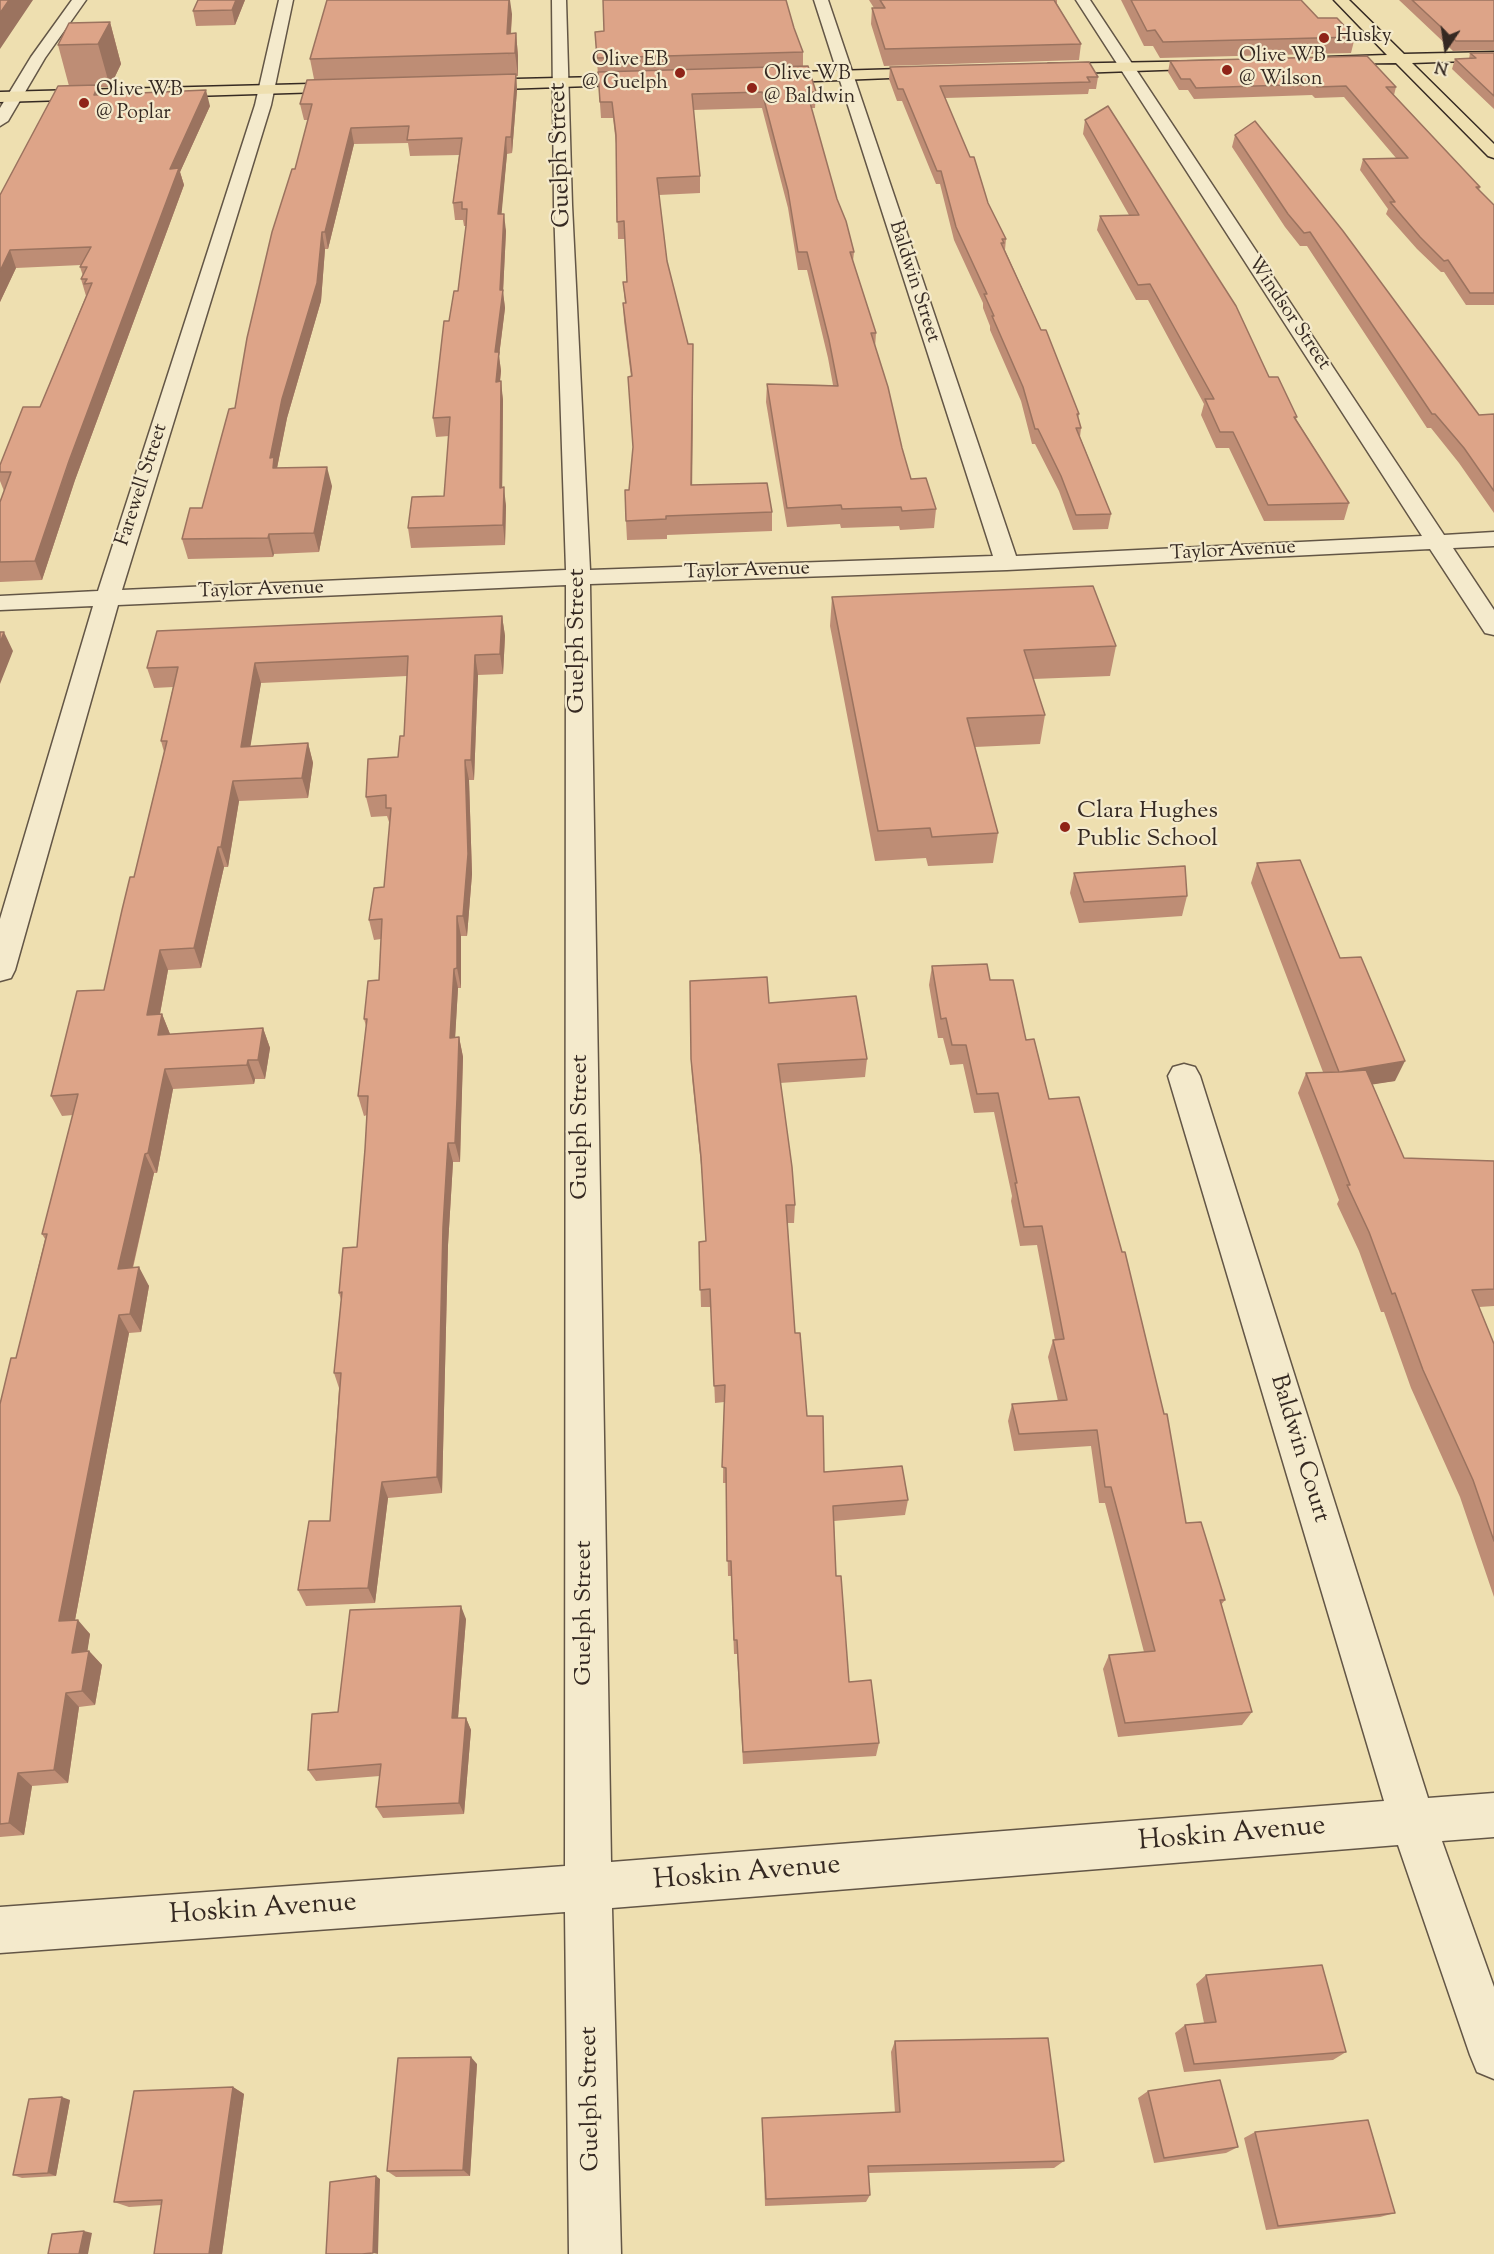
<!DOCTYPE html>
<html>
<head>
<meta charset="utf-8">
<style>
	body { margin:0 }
	#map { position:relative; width:1494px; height:2254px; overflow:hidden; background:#eedfb0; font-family:"Sorts Mill Goudy",serif }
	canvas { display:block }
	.north { position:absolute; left:1416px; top:18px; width:60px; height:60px; -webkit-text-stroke:4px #f4eacc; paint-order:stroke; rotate:193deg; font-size:16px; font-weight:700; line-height:24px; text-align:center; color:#352922 }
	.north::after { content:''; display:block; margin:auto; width:21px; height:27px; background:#352922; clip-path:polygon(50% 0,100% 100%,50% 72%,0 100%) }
</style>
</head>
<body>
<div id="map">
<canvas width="1494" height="2254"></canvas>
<div class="north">N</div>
</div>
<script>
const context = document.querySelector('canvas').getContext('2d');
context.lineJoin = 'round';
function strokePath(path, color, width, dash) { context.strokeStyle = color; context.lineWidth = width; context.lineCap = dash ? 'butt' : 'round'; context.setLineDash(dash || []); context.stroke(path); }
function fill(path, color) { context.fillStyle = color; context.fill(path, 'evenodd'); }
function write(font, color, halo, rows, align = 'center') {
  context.font = font + ' "Sorts Mill Goudy",serif'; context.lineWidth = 4.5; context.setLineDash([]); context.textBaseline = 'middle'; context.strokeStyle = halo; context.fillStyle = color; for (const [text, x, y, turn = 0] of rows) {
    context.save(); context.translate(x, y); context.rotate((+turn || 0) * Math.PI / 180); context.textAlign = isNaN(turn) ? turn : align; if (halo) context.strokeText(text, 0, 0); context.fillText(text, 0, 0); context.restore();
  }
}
const minor = new Path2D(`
	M72,0H86L45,58L8,121L0,126V108L31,57Z
	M279,0H293L271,105L122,590L566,570L554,205L552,0H566L572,205L590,570L993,556L814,0H828L1016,556L1422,536L1076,0H1090L1444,535L1494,532V546L1453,548L1494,610V635L1485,633L1430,549L1007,570L590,584L611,1862L1384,1801L1168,1076L1173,1067L1184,1064L1195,1067L1200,1076L1428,1798L1494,1793V1837L1442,1841L1494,1987V2079L1477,2072L1470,2055L1398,1845L612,1908L621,2254H569L565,1912L0,1953V1907L565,1866L566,585L118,605L15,970L11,978L0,981V919L93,606L0,610V596L98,591L255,105Z`);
const major = new Path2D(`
	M1334,0H1349L1404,54L1494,52V60L1412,63L1494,144V158L1488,156L1396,63L1322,64L1320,61L1327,57L1387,55Z
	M1213,61L1218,62L1220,65L1218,68L1048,74L1040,69L1048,64Z
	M934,68L942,73L939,76L767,83L759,78L767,73Z
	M643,76L651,81L648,84L473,90L465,85L473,80Z
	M349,83L354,85L357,88L354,91L0,102V92Z`);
strokePath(minor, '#635646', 3);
strokePath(major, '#352922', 3);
fill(minor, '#f4eacc');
fill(major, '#eedfb0');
fill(new Path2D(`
	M245,0L235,25L196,26L193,11Z
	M869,0H1057V4L1081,44L1079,60L884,66L871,24L872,8H874Z
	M1121,0H1301L1318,18L1355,37L1351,53L1160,58L1153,46H1144Z
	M1399,0H1494V50L1453,51Z
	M512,14L511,34L516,33L518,56V76H516L517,90L512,153L507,154L501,214L506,231L503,292L505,308L499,356L501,371L500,381L503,400L502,487L506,506L505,545L411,548L408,528L444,496L449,436L436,437L433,418L449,321L458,291L466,226H464L463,220H455L453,203L459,155L410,156L408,143L354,144L328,249H325L321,301L287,418L277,468L332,486L319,552L274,554L273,557L188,559L182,539L202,508L235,408L308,120H304L300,104L314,79L310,59Z
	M110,22L121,64L110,87H99L101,94L210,106L180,172L184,185L75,480L42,580L0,582V502L4,491L0,481V465L40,407L86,296L81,279L83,276L80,267L81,265L16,268L0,302V195L69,86L58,45Z
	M794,28L803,52V66L816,92L815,108H811L837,199L854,252L853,261L876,333L875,348L902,448L911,479L936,509L934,528L900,530L899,526L841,528L840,524L787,527L766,402L767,384L833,385L828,358L807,270H798L788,208L762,108L693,110L700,176V193L659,195L667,261L688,344L693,362L692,485L772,512V531L667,535V539L627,540L626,521L633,447L631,377L624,321L623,303H625L623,282H627L625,239H618L616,144L613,118H601L595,32Z
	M1470,53H1494V109L1452,69L1455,59H1469Z
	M1170,61L1396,87L1394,95L1480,187L1479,190L1494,206V305H1466L1444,272H1441L1417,249L1386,214L1388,209L1360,170L1363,159L1396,158L1344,97L1315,98L1312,95L1194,99L1188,90H1179L1168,72Z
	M890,67L1098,77L1096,89H1089L1088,94L945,98L988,203L1006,239L1005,250L1079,414L1078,418L1081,428L1080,437L1111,514L1108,529L1073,530L1059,491L1035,444H1032L1021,401L990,330V326L983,308V303L954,240L940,184H936L902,101H897L889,79Z
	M1085,120L1269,377L1297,417L1296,419L1349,503L1344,520L1264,521L1229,448H1216L1201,415L1204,404L1148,300H1136L1097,230L1100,216L1129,215L1083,134Z
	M1235,135L1479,415L1494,414V513L1459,463L1431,428H1427L1307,246H1300L1285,227L1232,147Z
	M832,597L1116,646L1110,676L1033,679L1045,715L1040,744L975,747L998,833L993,863L928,866L926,858L875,861L830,626Z
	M502,616L505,636L503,674L478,675L474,780H469L472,874L467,936H461V988H458L455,1037H459L463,1057L461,1119L460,1162H453L448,1245L442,1493L388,1498L375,1603L306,1606L298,1590L330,1521L339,1388L334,1373L341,1300L339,1293L357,1247L365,1149L367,1115L364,1116L358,1096L366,1026L364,1019L379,980L381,939L374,940L369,920L384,887L390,825L387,816L371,817L366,797L398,757L404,736L407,676L261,683L250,746L308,743L313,763L308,798L239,801L228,867H224L201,968L168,970L160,1014H162L170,1034L263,1028L270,1048L265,1079H255L254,1084L173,1089L157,1173H154L133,1268L149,1286L141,1332L129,1333L75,1620L90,1634L87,1651H89L102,1665L95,1705L79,1707L68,1783L32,1786L24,1835L0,1837V1404L16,1358L45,1239L42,1234L73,1115L62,1116L51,1096L104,990L134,877L164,752L161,741L173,687L154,688L147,668Z
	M1257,863L1340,958L1395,1081L1372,1084L1404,1158L1494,1161V1306L1479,1307L1494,1344V1597L1460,1497L1411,1388L1384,1312H1381L1359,1251L1337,1204L1339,1200L1298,1093L1306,1073L1323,1072L1251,883Z
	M1074,873L1187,896L1182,916L1079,923L1070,893Z
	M932,966L990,980L1026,1040L1049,1099L1186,1523L1225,1600L1221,1605L1252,1712L1242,1725L1118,1737L1103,1669L1109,1655L1144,1652L1105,1503H1099L1091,1446L1014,1451L1008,1421L1012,1404L1058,1401L1048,1357L1053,1340H1055L1037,1245L1020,1246L1011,1201L1012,1196L994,1112L974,1113L963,1064L950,1065L943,1038H938L929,985Z
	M769,1003L867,1059L865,1077L780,1083L795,1205L794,1223H787L795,1333L807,1416L824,1472L908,1500L905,1515L834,1521L836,1576L849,1682L879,1743L876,1756L743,1764L737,1654H734L731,1576H728L726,1483H723L724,1402L715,1403L711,1307H701L699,1242L706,1241L702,1175L692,1078L691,1059Z
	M466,1619L458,1718H466L471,1730L464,1814L383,1818L376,1807L380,1776L316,1781L308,1770L338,1712Z
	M1206,1975L1346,2052L1333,2060L1184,2072L1175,2033L1185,2025L1204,2023L1196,1984Z
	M895,2041L1064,2161L1054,2168L868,2173L870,2195L866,2202L765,2206L762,2118L895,2113L891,2052Z
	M477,2064L470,2176L396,2177L387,2171Z
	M233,2087L244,2094L222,2254H154L162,2205L129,2207L114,2202Z
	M1148,2091L1238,2147L1226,2153L1154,2163L1138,2098Z
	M70,2100L56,2176L22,2178L13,2175Z
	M1255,2132L1395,2213L1380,2217L1266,2230L1244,2138Z`), '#be8d75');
fill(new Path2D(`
	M9,0H33L0,49V13Z
	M236,0H245L235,25L232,10Z
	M509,0H510L512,14L509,56L507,34Z
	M110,22L121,64L110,87L98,44Z
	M516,33L518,56V76L515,53Z
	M516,74L517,90L512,153L511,137Z
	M98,85L103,101L94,95Z
	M206,90L210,106L180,172L184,185L75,480L42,580L35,561L170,169Z
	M351,128L354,144L328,249L325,232Z
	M506,137L507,154L500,231L498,214Z
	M504,214L506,231L503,292L505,308L499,356L501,371L498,400L496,382L495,352Z
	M322,232L325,249L321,301L287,418L277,468L279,476L277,487L270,458L282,399Z
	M10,250L16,268L0,302V271Z
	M693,344V362L692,504L691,485Z
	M501,381L503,400L502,507L500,488Z
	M327,467L332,486L319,552L314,533Z
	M504,487L506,506L505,545L503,525Z
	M269,534L274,554L273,557L268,538Z
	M502,616L505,636L503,674L500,654Z
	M4,632L13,651L0,684V643Z
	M475,655L478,675L474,780L471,760Z
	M255,663L261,683L247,767L241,747Z
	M308,743L313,763L308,798L302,778Z
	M465,760L469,780L472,874L467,936L463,916Z
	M233,781L239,801L228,867L221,847Z
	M218,847L224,867L201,968L194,948Z
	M457,916L461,936V988L457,968Z
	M160,950L168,970L156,1035L147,1015Z
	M454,969L458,988L454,1057L450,1038Z
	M162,1014L170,1034L166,1055L158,1035Z
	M263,1028L270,1048L265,1079L258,1060Z
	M459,1037L463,1057L460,1162L455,1143Z
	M248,1060L255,1079L254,1084L247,1065Z
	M1405,1061L1395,1081L1331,1091L1340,1072Z
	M165,1069L173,1089L157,1173L148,1153Z
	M448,1143L453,1162L448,1245L442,1493L437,1477L443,1227Z
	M145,1154L154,1173L128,1287L118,1269Z
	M139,1267L149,1286L141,1332L130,1314Z
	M119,1315L129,1333L72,1636L59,1621Z
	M382,1482L388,1498L375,1603L368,1588Z
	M461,1606L466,1619L457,1730L452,1718Z
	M78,1620L90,1634L85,1667L72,1653Z
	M89,1651L102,1665L95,1705L82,1691Z
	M66,1693L79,1707L68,1783L54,1770Z
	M466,1718L471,1730L464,1814L459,1803Z
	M18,1773L32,1786L24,1835L9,1823Z
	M471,2057L477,2064L470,2176L463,2170Z
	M233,2087L244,2094L222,2254H209Z
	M62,2097L70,2100L56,2176L48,2173Z
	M376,2176L380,2179L378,2254L373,2253Z
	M84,2231L92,2233L88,2254H79Z`), '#9b735f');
const building = new Path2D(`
	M0,0H9L0,13Z
	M198,0H236L232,10L193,11Z
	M327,0H509L507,34L516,33L515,53L310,59Z
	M603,0H786L794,28L803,52L597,58L595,32L604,31Z
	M880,0H1054L1081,44L885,49L872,8H885Z
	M1131,0H1301L1318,18H1337L1355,37L1163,42L1155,30L1147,31Z
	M1412,0H1494V41H1456Z
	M110,22L98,44L58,45L69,23Z
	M1470,53H1494V96L1455,59L1476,58Z
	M1367,56L1396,87H1386L1480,187H1476L1494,205V293H1470L1448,260L1444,261L1420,237L1390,202H1395L1363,159L1408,158L1346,86L1317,87L1315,84L1196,88L1190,79H1181L1170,61Z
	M1089,62L1098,77H1087L1090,82L940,86L970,157H974L988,203L1006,239H1002L1004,243H1001L1041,330H1046L1079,414H1077L1081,428H1076L1111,514L1076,515L1061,476L1038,429H1035L1023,387L992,316H994L984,294H987L956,227L941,171H937L903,89H898L890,67Z
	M808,66L816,92H807L837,199L846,221L854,252H850L876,333H871L888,387L902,448L911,479L926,478L936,509L902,511L901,507L842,509L841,505L787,508L767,384L838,386L829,340L807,252H798L788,191L762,92L692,94L700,176L657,178L667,261L688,344H693L691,485L767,483L772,512L666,516V519L626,521L625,490H629L633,447L628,377L632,376L623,303H626L623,282H627L624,221L617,222L616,135L612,102H600L598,72Z
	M516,74L511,137H506L498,214H504L500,290H503L495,352H499L496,382L501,381L500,488L504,487L503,525L408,528L412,497L444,496L450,417L433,418L444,321H449L454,291H458L466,226L467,209H462V202L453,203L462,138L407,140L409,126L351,128L325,232H322L317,283L282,399L270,458L274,457L273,468L327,467L314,533L269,534L268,538L182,539L190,508H202L229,409L235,408L247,338L272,232L292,169H295L312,104H300L307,80Z
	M98,85L94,95L206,90L170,169L179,168L69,461L35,561L0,562V502L11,472H0V465L23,407H40L92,283L84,284L87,279H81L87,267H80L91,247L10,250L0,271V195L58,86Z
	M1108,106L1236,306L1269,377H1278L1297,417H1294L1349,503L1268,505L1233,432H1220L1205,399H1214L1150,284L1138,285L1100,216L1139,215L1085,120Z
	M1255,121L1343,231L1479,415L1494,414V491L1464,448L1435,414H1432L1310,232L1304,233L1288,214L1235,135Z
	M1093,586L1116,646L1024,650L1045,715L967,718L998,833L932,837L930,828L878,831L832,597Z
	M502,616L500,654L475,655L471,760H465L468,854L463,916H457V968L454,969L450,1038L459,1037L457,1099L455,1143H448L443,1227L437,1477L382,1482L368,1588L298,1590L309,1521H330L341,1373H334L342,1292L339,1293L343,1248L357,1247L365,1149L368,1096H358L367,1019H364L368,981L379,980L382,919L369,920L374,888L384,887L391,808H386V795L366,797L368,759L398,757L400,736H404L408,656L255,663L241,747L308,743L302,778L233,781L221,847H218L194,948L160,950L147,1015L162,1014L158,1035L263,1028L258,1060H248L247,1065L165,1069L148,1153L145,1154L118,1269L139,1267L130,1314L119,1315L59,1621L78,1620L72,1653L89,1651L82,1691L66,1693L54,1770L18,1773L9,1823L0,1824V1404L11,1358H16L47,1234H42L78,1094L51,1096L77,991L104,990L122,910L130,877H134L167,741H161L178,667L147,668L157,631Z
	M0,632H4L0,643Z
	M1300,860L1340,958L1361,957L1405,1061L1340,1072L1366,1070L1404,1158L1494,1161V1289L1472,1290L1494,1344V1541L1473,1480L1423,1370L1395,1293L1392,1294L1369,1232L1347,1185H1350L1306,1073L1339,1072L1257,863Z
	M1185,866L1187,896L1084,902L1074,873Z
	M987,964L990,980H1013L1026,1040L1034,1039L1049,1099L1079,1097L1122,1252H1125L1164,1414H1167L1186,1523L1201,1522L1225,1600H1220L1252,1712L1125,1723L1109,1655L1155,1651L1111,1487H1105L1097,1430L1019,1434L1012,1404L1067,1400L1053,1340L1064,1339L1042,1226L1024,1227L1015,1183H1017L998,1093L977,1094L966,1045H952L946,1018L941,1019L932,966Z
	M767,977L769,1003L856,996L867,1059L778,1064L792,1167L795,1205H786L795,1333H800L807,1416H823L824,1472L902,1466L908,1500L833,1506L836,1576H841L849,1682L871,1680L879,1743L743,1752L737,1640H734L731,1561H727L726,1468L722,1467L725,1385L714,1386L710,1289L700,1290L699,1242L706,1241L701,1157L691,1059L690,981Z
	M461,1606L452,1718H466L459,1803L376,1807L381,1764L308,1770L312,1714L338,1712L350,1610Z
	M1322,1965L1346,2052L1194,2064L1185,2025L1216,2022L1206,1975Z
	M1048,2038L1064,2161L868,2166L870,2195L766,2199L762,2118L900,2112L895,2041Z
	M471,2057L463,2170L387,2171L398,2058Z
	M1220,2080L1238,2147L1164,2158L1148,2091Z
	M233,2087L209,2254H154L162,2200L114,2202L134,2091Z
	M62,2097L48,2173L13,2175L29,2099Z
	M1368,2120L1395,2213L1278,2226L1255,2132Z
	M376,2176L373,2253L362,2254H326L330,2182Z
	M84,2231L79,2254H48L52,2234Z`);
fill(building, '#dda488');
strokePath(building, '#9b735f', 1.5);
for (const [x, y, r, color] of [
	[1324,38,6,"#8f2418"],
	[1227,70,6,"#8f2418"],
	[680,73,6,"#8f2418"],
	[752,88,6,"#8f2418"],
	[84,103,6,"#8f2418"],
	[1065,827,6,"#8f2418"]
]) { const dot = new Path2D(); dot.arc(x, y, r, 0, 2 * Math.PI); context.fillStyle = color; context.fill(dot); strokePath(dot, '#f4eacc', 2); }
write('20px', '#352922', '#f4eacc', [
	["Husky",1336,38],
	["Olive WB",1239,58],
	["@ Wilson",1239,81],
	["Olive EB",668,62,"right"],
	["@ Guelph",668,85,"right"],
	["Olive WB",764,76],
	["@ Baldwin",764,99],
	["Olive WB",96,92],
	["@ Poplar",96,115]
], 'left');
write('20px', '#352922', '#f4eacc', [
	["Baldwin Street",913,282,72],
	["Windsor Street",1288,314,56],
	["Farewell Street",143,485,-72],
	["Taylor Avenue",1233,552,-3],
	["Taylor Avenue",747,572,-2],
	["Taylor Avenue",261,591,-2]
]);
write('24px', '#352922', '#f4eacc', [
	["Guelph Street",562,155,-92],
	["Guelph Street",579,641,-90],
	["Guelph Street",582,1127,-90],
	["Baldwin Court",1298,1449,73],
	["Guelph Street",586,1613,-90],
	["Guelph Street",592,2099,-91]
]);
write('24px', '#352922', '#f4eacc', [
	["Clara Hughes",1077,813],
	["Public School",1077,841]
], 'left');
write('28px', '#352922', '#f4eacc', [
	["Hoskin Avenue",1232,1836,-5],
	["Hoskin Avenue",747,1875,-5],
	["Hoskin Avenue",263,1911,-4]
]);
</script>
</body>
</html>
